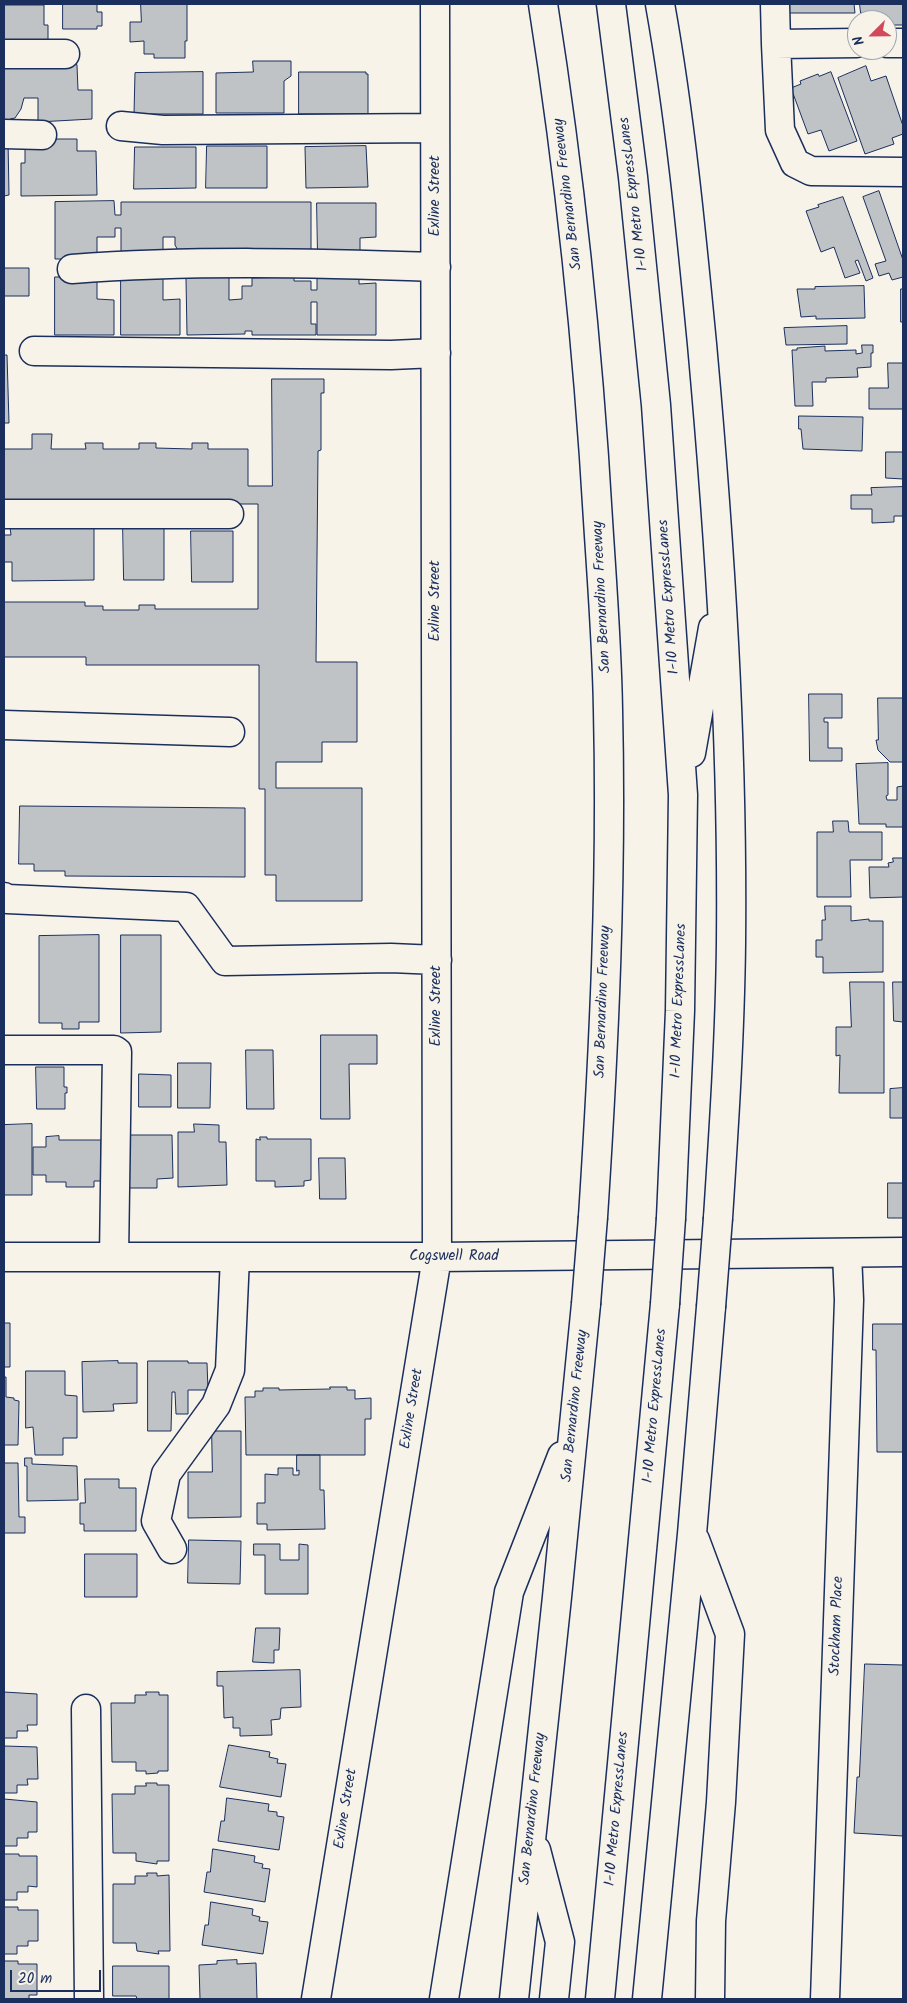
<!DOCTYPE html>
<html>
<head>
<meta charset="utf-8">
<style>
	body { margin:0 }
	#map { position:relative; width:907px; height:2003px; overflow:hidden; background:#f7f3e8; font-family:Kalam,sans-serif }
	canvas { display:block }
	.frame { position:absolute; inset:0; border:5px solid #1b2f5e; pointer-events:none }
	.north { position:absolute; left:847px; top:10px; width:50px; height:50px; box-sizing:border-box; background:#f7f3e8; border:1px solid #9fa5b1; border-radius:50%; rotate:247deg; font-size:14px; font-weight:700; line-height:20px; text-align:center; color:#1b2f5e }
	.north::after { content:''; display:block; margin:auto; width:18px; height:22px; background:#d1495b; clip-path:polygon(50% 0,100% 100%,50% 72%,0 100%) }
	.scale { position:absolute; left:10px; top:1970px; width:91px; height:22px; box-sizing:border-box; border:2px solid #1b2f5e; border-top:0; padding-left:6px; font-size:15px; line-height:18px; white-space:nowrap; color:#1b2f5e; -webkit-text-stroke:4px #f7f3e8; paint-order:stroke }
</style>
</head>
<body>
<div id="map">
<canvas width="907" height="2003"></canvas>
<div class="frame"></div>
<div class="north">N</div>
<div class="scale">20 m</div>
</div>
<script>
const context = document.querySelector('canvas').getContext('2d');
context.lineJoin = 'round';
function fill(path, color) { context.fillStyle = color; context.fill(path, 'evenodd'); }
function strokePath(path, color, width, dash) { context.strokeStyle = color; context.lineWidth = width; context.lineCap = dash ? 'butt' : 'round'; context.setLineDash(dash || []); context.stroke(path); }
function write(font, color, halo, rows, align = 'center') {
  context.font = font + ' Kalam,sans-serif'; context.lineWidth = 4.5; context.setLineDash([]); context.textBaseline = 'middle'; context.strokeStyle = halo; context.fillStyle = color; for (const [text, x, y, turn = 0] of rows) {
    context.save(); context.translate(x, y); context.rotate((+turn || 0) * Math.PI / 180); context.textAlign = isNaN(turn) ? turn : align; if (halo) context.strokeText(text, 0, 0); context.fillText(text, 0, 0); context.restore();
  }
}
const building = new Path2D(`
	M63,4H97V12H102V26H97V29H63Z
	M141,4H187V41H185V58H154V54H144V41L130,42V22H141Z
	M788,4H854L855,13H788Z
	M860,4H903V25H887V20H864L863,13H861Z
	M4,5H44V25H48V47H4Z
	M253,61H291V76L284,81V113H216V73L253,72Z
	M77,65L78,90H92V119L38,122V98H24L21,109L15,118L10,119V123L4,122V66Z
	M866,66L871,81L886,76L903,126V134L892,138L894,144L865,154L838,78Z
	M203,72V114H134L135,73Z
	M299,72H366V74H368V114H299Z
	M831,72L857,141L829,151L821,130L808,134L791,88L801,84L800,81L818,74L819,76Z
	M37,139H77V151H96L97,195L21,196V163H25V143Z
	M4,140H8L9,195L4,196Z
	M207,146H267V188H206Z
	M366,146L368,187L306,188L305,147Z
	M135,147H196V188L134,189Z
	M879,191L903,260V277L892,280L889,273L879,276L875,264L886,261L863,197Z
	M843,197L873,278L866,281L858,260L855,261L860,273L845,278L834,247L821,252L806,211L819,207L818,205Z
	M114,201L115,215H121V202H311V254H180L175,245V237H163V258L121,259V228H115V237H97V259H55V202Z
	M317,203H376V237L360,238V259H318Z
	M4,268H29V296H4Z
	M55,277H97V299L114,300V335H55Z
	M121,277L163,278V300L180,299V335H121Z
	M229,277V300L242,299V286H252V278L294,277V281H311V290H317V278H359V284L376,283V335H317V302H311V324H316V335H252V331H245V334L187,335L186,278Z
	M864,286L865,318L816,319V316L801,317L797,289H815V287Z
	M901,289H903V322H901Z
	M847,326V344L786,345L784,328Z
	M862,345H873V353H871V367L857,368L858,377L826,378V382H812L813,406H795L792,350H797V348L825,346V351L856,350V354L862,353Z
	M4,355H7L9,423H4Z
	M888,363H903V409H869V388H888Z
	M272,379H324V393H321V450L318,451L316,662H357V742H322V762H276V788H362V901H276V875H265V789H259V665H86V657H4V602H85V606H103V610H139V605H155V609H258V504H4V449H32V434H52L51,449H86L85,443H103V449H139V443H156V448L192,449V443H208V449H248V486H272Z
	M799,416L863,417L862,451L803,449L801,429H799Z
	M886,452H903V479L886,478Z
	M903,487V516H894V522L872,523V509H851V495H872L871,488Z
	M123,525H164V580H124Z
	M94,526V580L12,581V562H4V535H11L10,527Z
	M191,531H233V582H192Z
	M809,694H842V718H824V722H828V748H842V761H810Z
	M878,698H903V762H890L878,750L876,740H878Z
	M888,763V795L886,796L887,800H897V787L903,786V827H886V824H859L856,764Z
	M20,806L245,808V877L65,876V871H34V864H19Z
	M833,821H848L849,832H882V860H850L851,897H817V832H833Z
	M893,858H903V897L870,898L869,867H889L888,863L893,862Z
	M825,906H851V921L869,919V921H883V972L823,973V957H816V940H822V920H825Z
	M99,935V1022H79V1029H62V1023H39V936Z
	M121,935H161V1032L121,1033Z
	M850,982H884V1093H839L840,1055L836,1056V1027H851Z
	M893,982H903V1022L894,1021Z
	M321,1035H377V1064H349L350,1119H321Z
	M246,1050H273L274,1109H247Z
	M178,1063H211L210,1108H178Z
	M36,1067H64V1087H67V1093H65V1109H37Z
	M139,1074L171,1075V1107H139Z
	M903,1088V1118H890V1089Z
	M32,1124V1195H4V1125Z
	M194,1124L219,1125V1142H226L227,1185L178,1187V1132H194Z
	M124,1135H172L173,1178L157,1179V1188H124Z
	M59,1136V1140H101V1181H94V1187H66V1182H46V1175H33V1147H46V1137Z
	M260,1137H267V1139H311V1180L304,1181V1186L275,1187V1181H256V1139L260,1140Z
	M319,1158H345L346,1199H320Z
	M888,1183H903V1218H888Z
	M4,1323H10V1367H4Z
	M873,1324H903V1452H877L876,1350H873Z
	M118,1361V1363H137V1403L113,1404L114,1411L83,1412L82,1362Z
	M148,1361H188V1363H207L208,1390H188V1414H176L175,1392H172L171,1431H148Z
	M26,1371H65V1395L77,1396V1438H63V1455H35L33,1427L26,1428Z
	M4,1377H6V1397L14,1398V1400L19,1401L18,1445H4Z
	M330,1387H347V1390H355V1399L371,1398V1419H365V1455H246L245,1397H255V1391H263V1388H279V1390L330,1389Z
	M212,1431H241V1517L188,1518V1472H212Z
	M297,1455H320V1490H324L325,1529L267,1530V1524H257V1503H265V1474L278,1475V1468H293V1475H299V1470L297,1471Z
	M25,1458H32V1464L77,1466L78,1500L27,1501V1466H25Z
	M4,1463H18L19,1517H25V1533H4Z
	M85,1479H119V1488H136V1531H84V1524H80V1503H85Z
	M189,1540L241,1541L240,1584L188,1583Z
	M254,1544H280V1560H299V1544L308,1545V1594H265V1555H254Z
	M85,1554H137V1597H85Z
	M256,1628H280L279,1650H274V1663L253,1662Z
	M865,1664L903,1665V1836L854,1833L857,1777H859Z
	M300,1670L301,1707L281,1708L280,1719L271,1720L272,1735L240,1736V1728H233V1717L224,1718L223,1686H217V1672Z
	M4,1692L37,1694V1725H27L28,1731H17V1738H4Z
	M146,1692H159V1695H168V1771H158V1773L146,1774V1771H136V1762H112L111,1703H135V1695H146Z
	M229,1745L270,1752L269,1757L278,1759L277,1763L286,1764L281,1797L220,1787Z
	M4,1746L37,1747L38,1779H27L28,1785H17V1793H4Z
	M146,1783H157V1785H169V1861H157V1864L136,1861V1853H113L112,1794H135V1786H146Z
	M227,1798L269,1804L268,1811L277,1812V1816L284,1817L279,1850L218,1841L221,1821H224Z
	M4,1799L37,1802V1832H28V1838H17V1846H4Z
	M213,1849L255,1856L254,1862L263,1864L262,1868L270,1869L265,1902L204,1892L207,1872H210Z
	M4,1854H19V1856H37V1887L28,1886V1892H17V1900H4Z
	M147,1873H157V1876L169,1875L170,1951H158L159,1954L137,1951L136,1943H113V1884H135V1876H147Z
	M211,1902L253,1909L252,1915L260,1917L259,1921L268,1922L263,1954L202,1945L205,1925H208Z
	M4,1907H18V1910H38V1941H28V1946H17V1954H4Z
	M237,1960V1964L256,1963L257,1999H200L199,1965L217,1964V1961Z
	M4,1961H18V1964H37V1995H29V1999H4Z
	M113,1966H169V1999H137L136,1996H113Z`);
fill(building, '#c0c3c5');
strokePath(building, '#1b2f5e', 1);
const minor = new Path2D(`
	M775,4L776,44L857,43
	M887,43H903
	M776,44L780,130L795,163L811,171L903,172
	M4,54H65
	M121,126L163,130L435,128
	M4,134L42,135
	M72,269C193,260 315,263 436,267
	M34,351L391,355L436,353
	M4,514H229
	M4,725L230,732
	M4,897L7,899L186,907L225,961L391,958L437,960
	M4,1050H114L117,1052L114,1257
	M4,1257H437L903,1252
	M172,1549L156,1521L166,1474L216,1405L230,1370L235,1257
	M86,1709L89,1999
	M316,1999L437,1257L435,4
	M825,1999L849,1300L847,1253`);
const highway = new Path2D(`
	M543,4C570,175 588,347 598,520C602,583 607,646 608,710C612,879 604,1048 593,1217
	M611,4L633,177L656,405L683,795L680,1011L671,1218
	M660,4C680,116 691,230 702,344C720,543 733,743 731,943C730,1034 724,1126 718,1218
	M691,753L713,628
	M695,1540L730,1634L721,1802L711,1921L710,1999
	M536,1850L560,1942L554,1999
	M444,1999L509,1592L562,1456
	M514,1999L557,1597L586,1304
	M600,1999L665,1304
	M647,1999L692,1534L711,1307`);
strokePath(minor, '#1b2f5e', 31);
strokePath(highway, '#1b2f5e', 31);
strokePath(minor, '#f7f3e8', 28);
strokePath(highway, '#f7f3e8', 28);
const highwayBridge = new Path2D(`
	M586,1304L593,1217
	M665,1304L671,1218
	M711,1307L718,1218`);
strokePath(highwayBridge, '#1b2f5e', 31, []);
strokePath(highwayBridge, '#f7f3e8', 28);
write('15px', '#1b2f5e', '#f7f3e8', [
	["San Bernardino Freeway",569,194,-97],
	["I-10 Metro ExpressLanes",635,194,-97],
	["Exline Street",436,196,-90],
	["San Bernardino Freeway",603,597,-93],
	["I-10 Metro ExpressLanes",670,597,-94],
	["Exline Street",436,601,-90],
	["I-10 Metro ExpressLanes",680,1001,-88],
	["San Bernardino Freeway",604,1002,-88],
	["Exline Street",437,1006,-90],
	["Cogswell Road",454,1257],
	["San Bernardino Freeway",576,1406,-84],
	["I-10 Metro ExpressLanes",656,1406,-85],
	["Exline Street",413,1409,-81],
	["Stockham Place",838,1626,-88],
	["Exline Street",347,1809,-81],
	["San Bernardino Freeway",534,1809,-84],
	["I-10 Metro ExpressLanes",618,1809,-85]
]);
</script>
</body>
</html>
